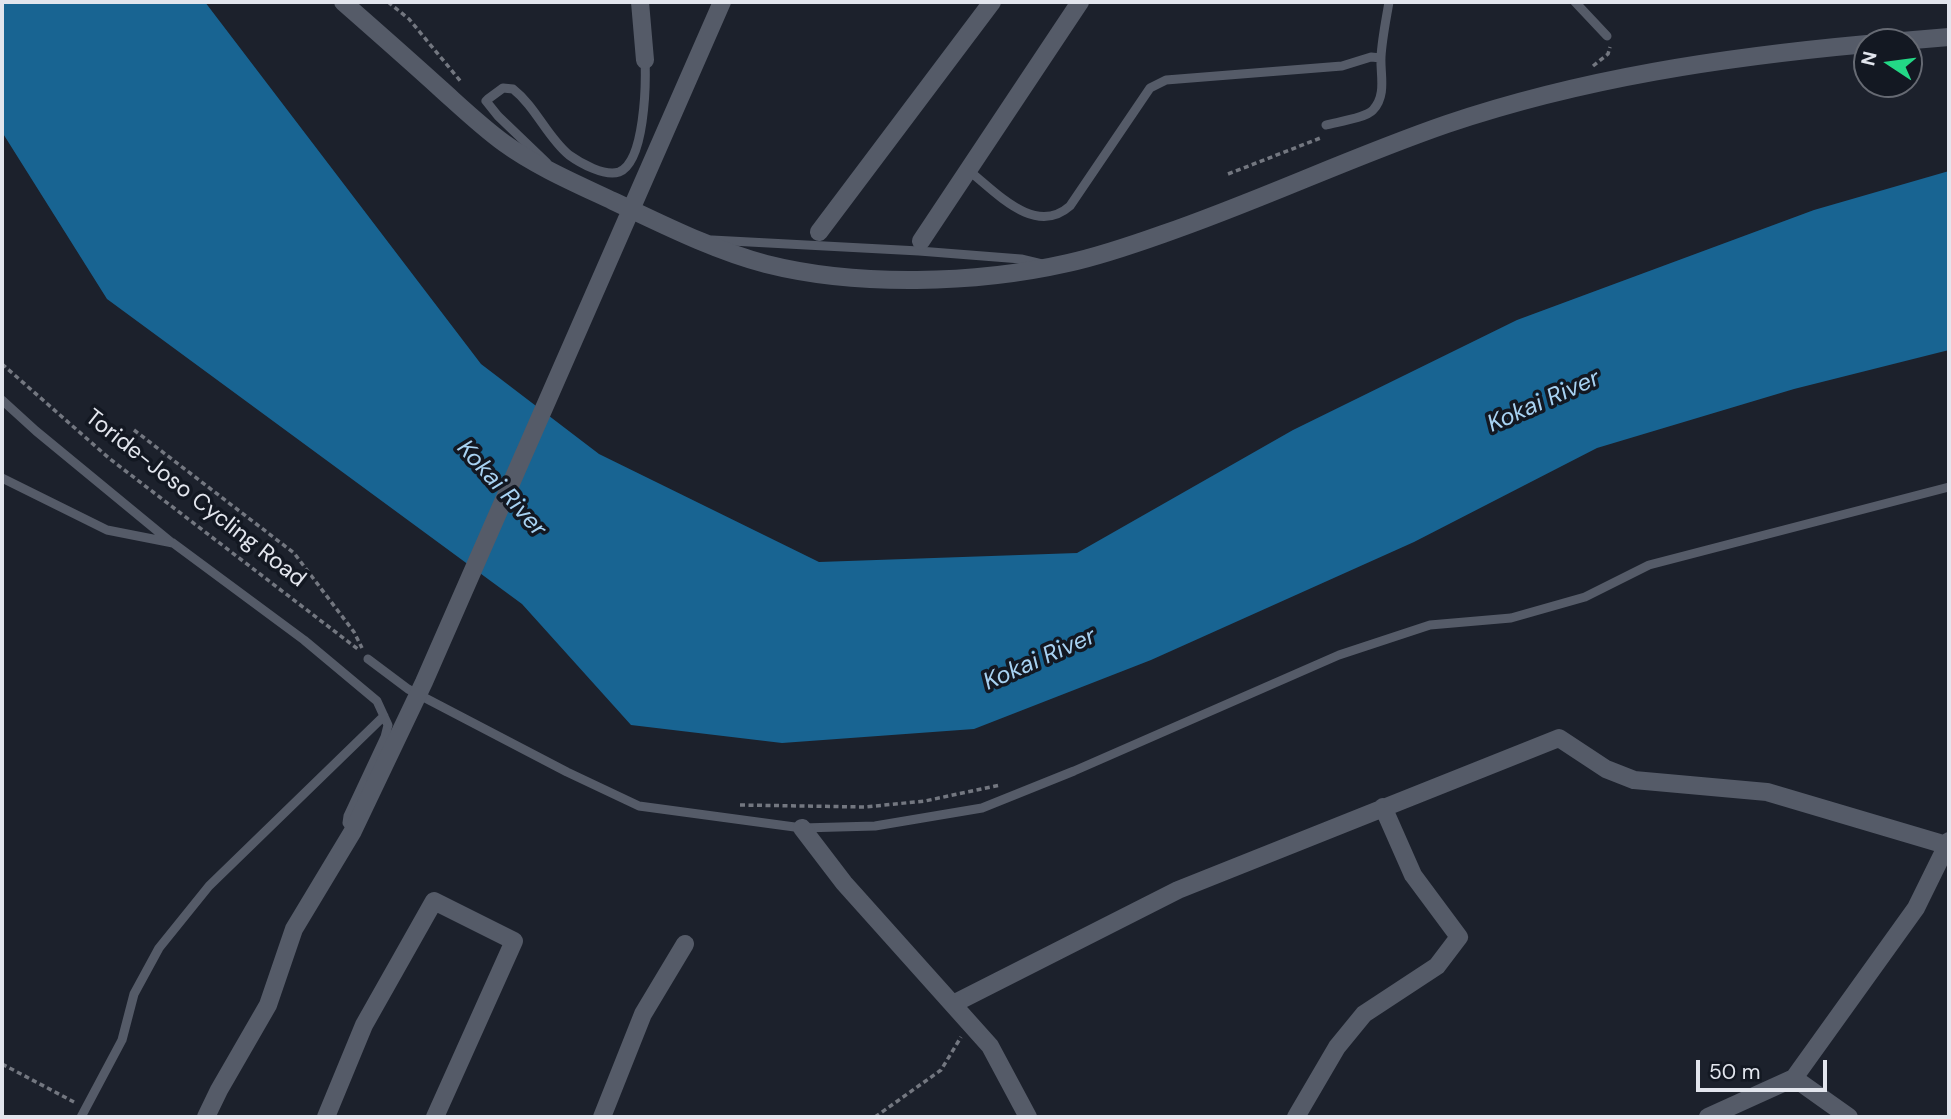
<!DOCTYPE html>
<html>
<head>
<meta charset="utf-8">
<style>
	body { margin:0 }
	#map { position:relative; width:1951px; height:1119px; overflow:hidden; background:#1c212c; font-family:"DM Sans",sans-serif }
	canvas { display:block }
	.frame { position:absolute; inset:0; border:4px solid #e2e5ed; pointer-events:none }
	.north { position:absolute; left:1853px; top:28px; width:70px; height:70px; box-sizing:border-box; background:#131822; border:2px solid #666a73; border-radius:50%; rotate:283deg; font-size:19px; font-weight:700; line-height:28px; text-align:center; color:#e2e5ed }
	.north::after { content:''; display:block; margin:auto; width:24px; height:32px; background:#23d886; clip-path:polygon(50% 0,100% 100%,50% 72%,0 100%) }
	.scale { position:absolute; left:1696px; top:1060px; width:131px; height:32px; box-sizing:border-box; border:4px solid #e2e5ed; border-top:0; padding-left:9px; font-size:21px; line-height:24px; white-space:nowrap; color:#e2e5ed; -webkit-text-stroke:5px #131822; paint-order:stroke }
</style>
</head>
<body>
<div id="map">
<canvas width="1951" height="1119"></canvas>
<div class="frame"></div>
<div class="north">N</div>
<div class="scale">50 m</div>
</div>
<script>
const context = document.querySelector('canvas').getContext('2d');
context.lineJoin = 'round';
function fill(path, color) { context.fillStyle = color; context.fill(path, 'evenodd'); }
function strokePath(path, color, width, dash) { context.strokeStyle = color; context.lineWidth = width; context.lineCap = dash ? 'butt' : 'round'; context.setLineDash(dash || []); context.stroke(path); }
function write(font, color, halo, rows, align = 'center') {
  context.font = font + ' "DM Sans",sans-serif'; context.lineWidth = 7; context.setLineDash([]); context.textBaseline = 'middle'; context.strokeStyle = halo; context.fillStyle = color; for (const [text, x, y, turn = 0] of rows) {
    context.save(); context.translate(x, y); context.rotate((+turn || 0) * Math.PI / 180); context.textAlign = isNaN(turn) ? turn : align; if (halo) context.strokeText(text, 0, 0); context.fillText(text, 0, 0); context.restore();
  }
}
fill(new Path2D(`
	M2,2H205L481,364L599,454L819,562L1077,553L1293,430L1517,320L1814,210L1949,171V350L1794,389L1597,448L1414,542L1151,660L974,729L782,743L631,725L522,604L107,299L2,132Z`), '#186492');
strokePath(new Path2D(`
	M388,2L409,19L462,83
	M1593,66L1608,54L1610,47
	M1228,174L1323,137
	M2,364L110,459L359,650
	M134,430L294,553L354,632L362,648
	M740,805L865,807L925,801L1000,785
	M2,1064L74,1102
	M875,1117L941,1070L961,1037`), '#737780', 3.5, [5, 3.5]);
strokePath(new Path2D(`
	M1575,2L1607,36
	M1326,125C1337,122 1366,118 1373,110C1387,95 1380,74 1381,57C1382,39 1386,20 1389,2
	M547,163L498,116L486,101L488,99L503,88L513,89C536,107 547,137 569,155C580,163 605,177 619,172C645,162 646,84 645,60
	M968,170C996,192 1035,237 1070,206L1150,88L1166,80L1342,66L1371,57L1381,58
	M712,240L919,251L1021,259L1042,264
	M2,400L36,431L172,543
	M2,478L107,530L173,543L304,640L377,701L388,725L385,737L348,816L347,823L353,831
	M368,659L408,689L567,772L639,806L802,828L875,826L982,808L1074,771L1339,655L1430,625L1511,618L1585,597L1649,565L1949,487
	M81,1117L122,1040L134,994L159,948L209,886L384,716`), '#555b68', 9);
strokePath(new Path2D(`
	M343,2C376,31 409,60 442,90C462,108 482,127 504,143C537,167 577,184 613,201C662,224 713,250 766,264C857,287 976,284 1068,263C1100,256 1132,245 1163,234C1259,201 1351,157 1447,124C1583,78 1725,57 1867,44
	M640,2L645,60
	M1890,42L1949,37
	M819,232L992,2
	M921,241L1080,2
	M802,828L844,883L990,1046L1028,1117
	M953,1004L1178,890L1559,738L1606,769L1634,780L1767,792L1946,845
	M1794,1078L1849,1117
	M206,1117L219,1090L268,1005L294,929L353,831L424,682L722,2
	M326,1117L364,1025L434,901L514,941L435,1117
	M602,1117L643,1014L685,944
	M1296,1117L1337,1047L1364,1014L1437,966L1459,937L1413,875L1383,807
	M1708,1117L1794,1078L1916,908L1949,841`), '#555b68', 18);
write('23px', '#e2e5ed', '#131822', [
	["Toride-Joso Cycling Road",195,499,38]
]);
write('italic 24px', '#a8d2f2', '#131822', [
	["Kokai River",1544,402,-24],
	["Kokai River",501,489,48],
	["Kokai River",1040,660,-24]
]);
</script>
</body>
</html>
